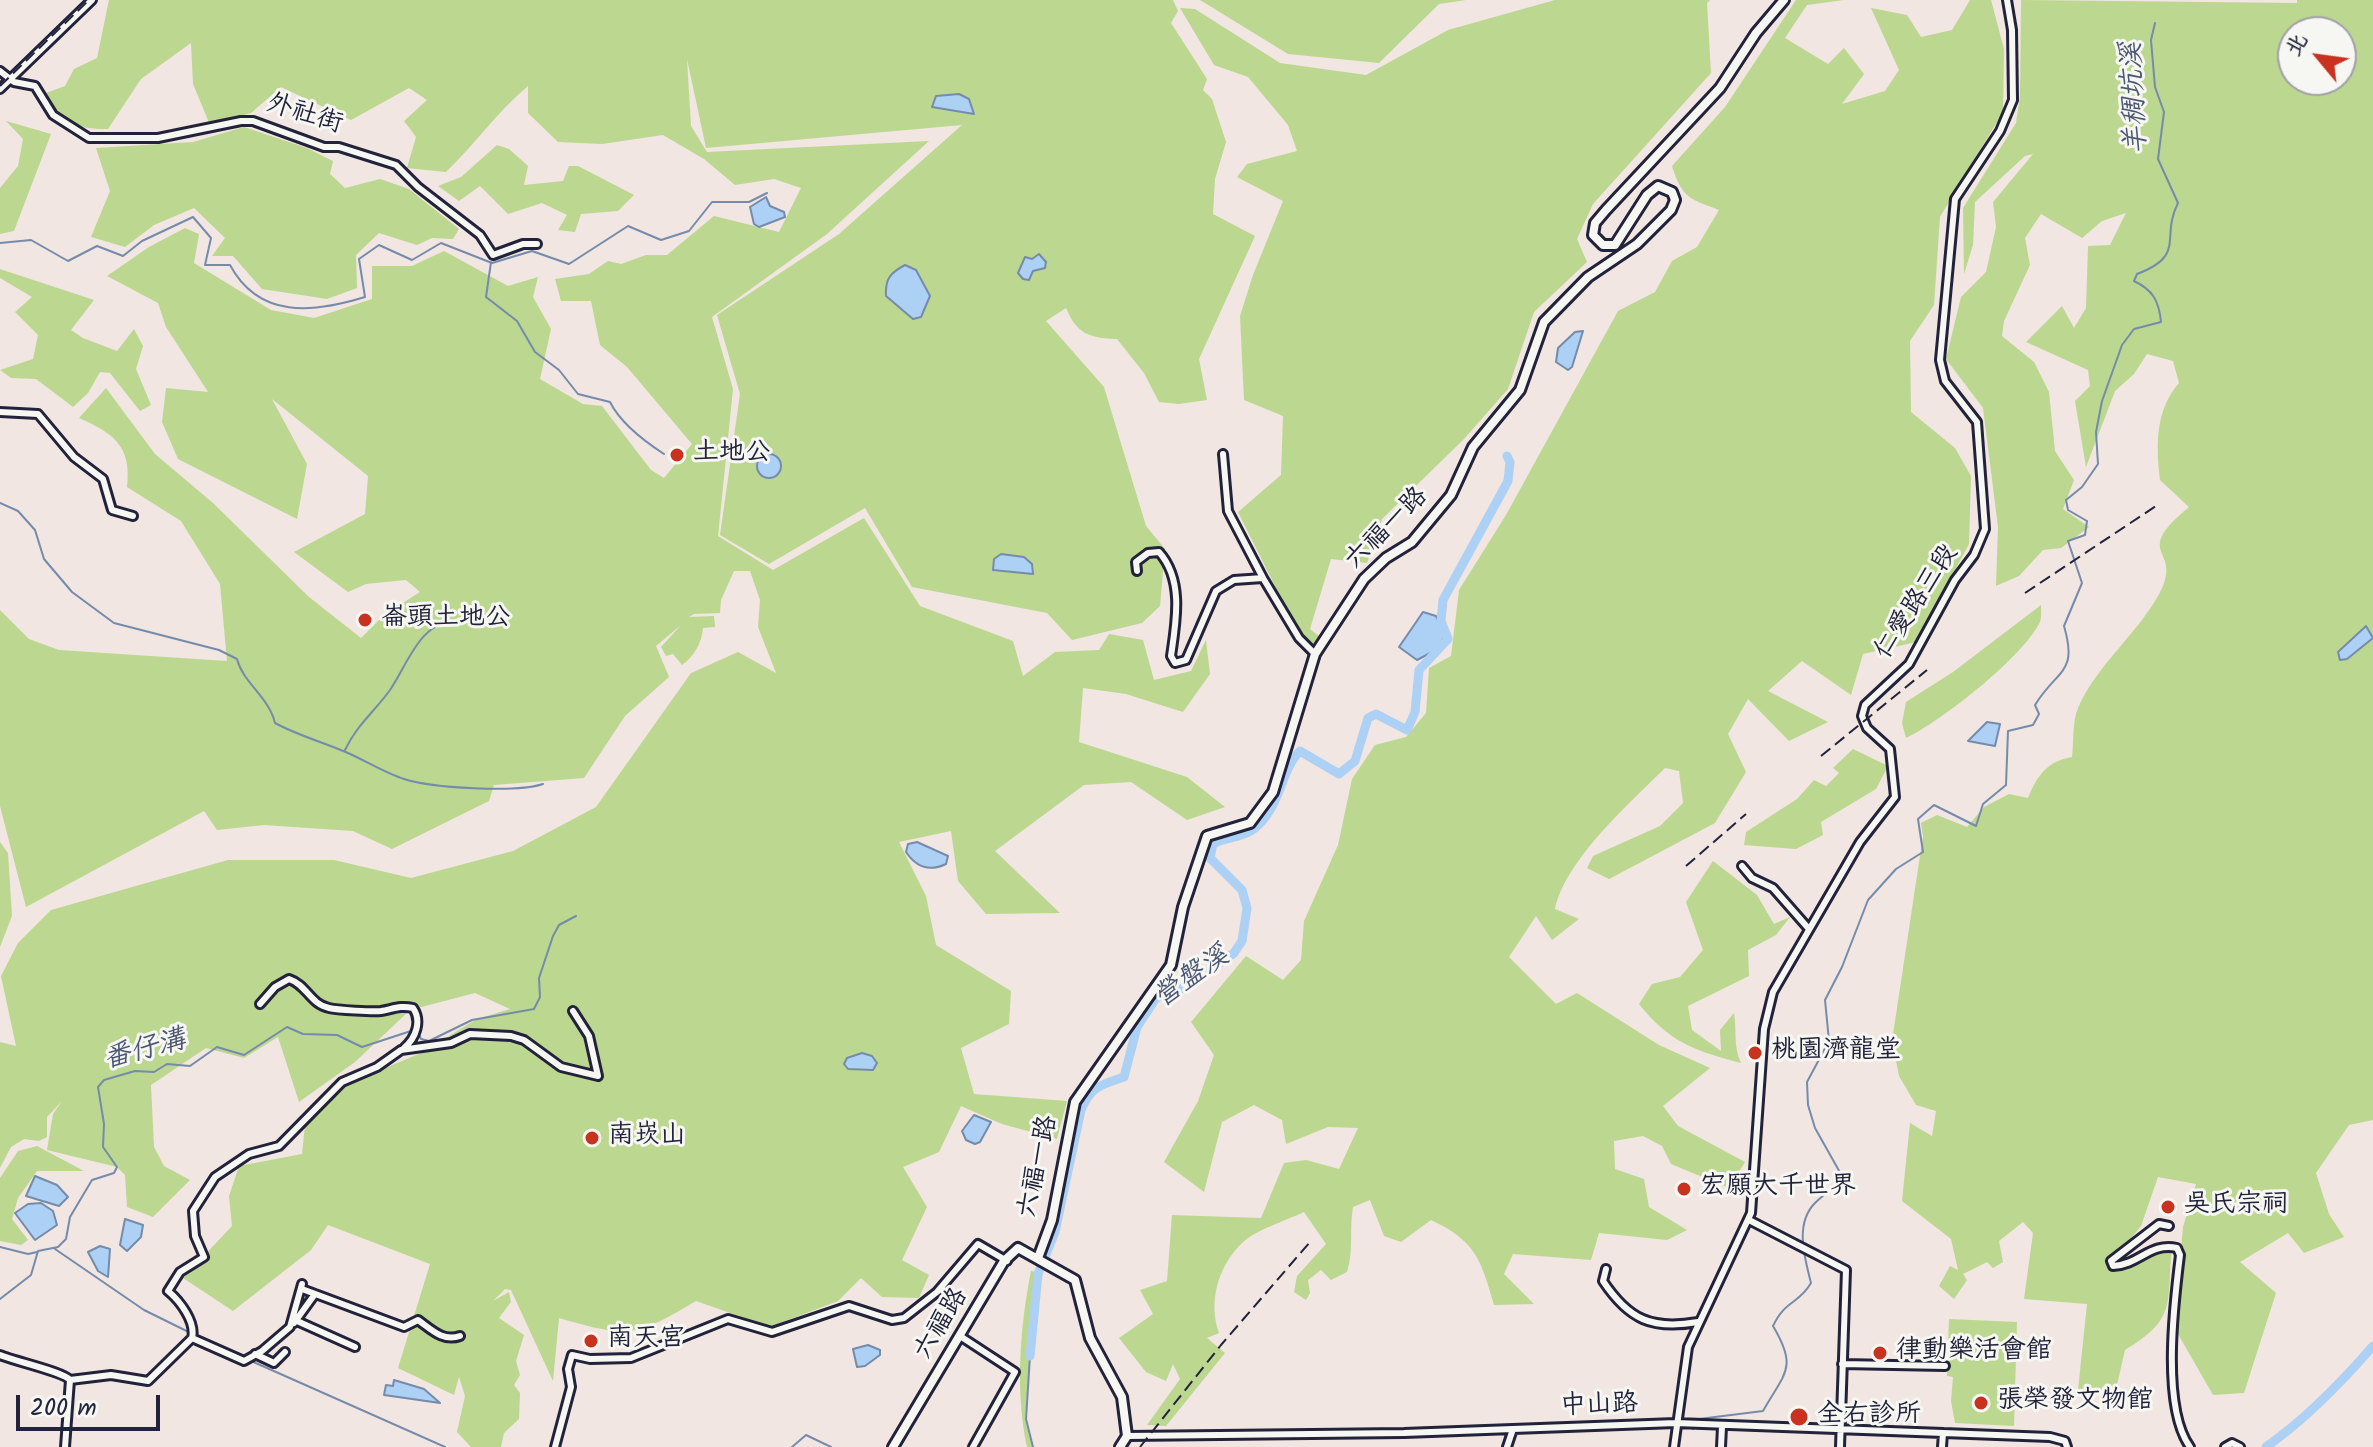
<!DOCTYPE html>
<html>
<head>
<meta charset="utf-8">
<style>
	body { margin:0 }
	#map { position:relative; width:2373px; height:1447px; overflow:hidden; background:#f1e6e1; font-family:Kalam,"LXGW WenKai TC",sans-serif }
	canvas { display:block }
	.north { position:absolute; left:2277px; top:16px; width:80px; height:80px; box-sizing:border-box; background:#f6f6f2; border:2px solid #a1a1a9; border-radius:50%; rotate:299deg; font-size:22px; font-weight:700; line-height:32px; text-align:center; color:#22223b }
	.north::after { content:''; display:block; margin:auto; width:28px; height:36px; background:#c8321e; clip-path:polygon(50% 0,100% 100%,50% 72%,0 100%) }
	.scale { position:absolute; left:16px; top:1395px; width:144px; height:36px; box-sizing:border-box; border:4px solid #22223b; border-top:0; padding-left:10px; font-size:24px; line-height:28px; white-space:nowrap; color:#22223b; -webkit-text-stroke:6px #f6f6f2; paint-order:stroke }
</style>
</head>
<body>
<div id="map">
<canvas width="2373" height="1447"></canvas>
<div class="north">北</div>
<div class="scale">200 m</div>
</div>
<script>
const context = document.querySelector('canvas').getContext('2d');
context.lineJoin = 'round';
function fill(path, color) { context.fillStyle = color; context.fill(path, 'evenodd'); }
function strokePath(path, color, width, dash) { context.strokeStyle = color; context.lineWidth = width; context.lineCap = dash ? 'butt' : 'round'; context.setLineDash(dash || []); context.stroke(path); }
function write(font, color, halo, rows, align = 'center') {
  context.font = font + ' Kalam,"LXGW WenKai TC",sans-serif'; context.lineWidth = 6; context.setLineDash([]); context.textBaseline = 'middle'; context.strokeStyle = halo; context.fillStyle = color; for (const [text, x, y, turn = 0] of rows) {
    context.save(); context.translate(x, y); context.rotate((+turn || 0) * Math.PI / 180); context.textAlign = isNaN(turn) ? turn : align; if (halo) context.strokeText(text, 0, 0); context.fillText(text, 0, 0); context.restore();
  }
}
fill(new Path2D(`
	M109,0H1173L1178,11L1171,23L1207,79L1203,90L1212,99L1226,142L1215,179L1213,214L1255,236L1199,359L1207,400L1179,404L1159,402L1144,373L1117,339C1089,338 1077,334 1066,308L1046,321L1104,387L1146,526L1165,549L1160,606L1142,623L1072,640L1047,613L912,587L865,508L769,564L720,535L740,394L717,315L839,234L962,125L706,148L687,59L691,126L707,152L929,141L827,234L712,317L733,389L718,536L773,570L864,518L920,606L1013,641L1023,676L1055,652L1099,650L1109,634L1143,640L1154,680L1191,671L1206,640L1210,674L1183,712L1126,694L1083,688L1079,742L1187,777L1225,807L1187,820L1131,782L1084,785L995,851L1060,913L986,914L958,881L951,831L899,842L926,896L936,945L1011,991L1009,1024L961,1048L974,1094L1067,1101L1057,1139L1002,1124L961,1106L939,1152L903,1167L927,1207L902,1260L929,1275L919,1298L882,1297L861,1278L838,1301L770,1327L696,1301C636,1337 627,1338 559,1318L553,1381L511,1290L505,1289L493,1301L509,1292L511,1302L499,1318L524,1335L516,1361L520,1375L514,1385L520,1393L519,1419L504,1433L501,1447H471L457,1432L465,1396L459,1377L454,1395L398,1368L430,1264L328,1225L311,1250L233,1311L183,1278L232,1226L229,1196L239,1166L302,1154L305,1125L345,1085L421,1053L477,1019L510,1009L475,993L410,1010L355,1062L299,1102L278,1037L244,1058L206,1048L151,1085L154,1147L164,1166L190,1180L153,1217L127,1207L125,1175L117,1167L47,1150L53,1114L62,1101L47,1117V1137L39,1141L24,1139L11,1147L0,1168V1042L16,1046L1,976L18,943L51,910L228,860H334L411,878L513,851L596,807L691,673L738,652L776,673L758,627L760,600L750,571H734L721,600L720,613L694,614L689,617L714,616L715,627L703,628C702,642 694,657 682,665L673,654L666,656L661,647L681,625L656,646L669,677L625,716L584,778L494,785L489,801L392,849L353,831L264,825L217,830L204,811L26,907L0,806V610L29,639L59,650L227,661L220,584L181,521L127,487C132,446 113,433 79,418L106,388L155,454L213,503L309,597L361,638L384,615L420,592L406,580L366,584L348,592L294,552L365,514L368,476L272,399L307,464L297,519L178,459L162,422L166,388L208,392L166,327L158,303L107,276L149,247L185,228L199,234L194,263L271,310L314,318L372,299V266H412L444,251L508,286L538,277L533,297L551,329L540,379L583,404L602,406L651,470L664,478L692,444L627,367L600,345L591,301H561L555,279L589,274L608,261L621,264L646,255H667L714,216L779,232L801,188L774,179L735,185L704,159L663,135L602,144L558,142L528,113V86C496,113 476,143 446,172L407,168L416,137L404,121L427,100L409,88L351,120L281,87L251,113L210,125L193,84L191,43L141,79L108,129C78,130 58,121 46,93L65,86L74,69L97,58Z
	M1200,0H1466L1439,4L1379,63L1288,54Z
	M1555,0H1710L1707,3L1711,73L1593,204L1577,239L1587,262L1534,312L1508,389L1464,439L1382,519L1367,563L1331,559L1310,629L1320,637L1312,645L1295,626L1238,512L1281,475L1283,416L1244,400L1240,316L1253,275L1283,201L1237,177L1247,164L1297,151L1288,125L1248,77L1214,65L1180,8L1195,9L1280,63L1366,75L1448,30Z
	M1796,0H1844L1807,5L1785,38L1828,64L1844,48L1864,74L1842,104L1885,91L1899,70L1871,8L1907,15L1921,37L1952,30L1970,0H1991L2004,49L2003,112L1940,217L1934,305L1910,341L1911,412L1955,448L1971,476L1969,544L1916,642L1863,654L1851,695L1802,661L1768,691L1828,722L1789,741L1748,699L1728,734L1746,772L1715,823L1609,879L1587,868L1593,856L1660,826L1683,803L1679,771L1665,768C1629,804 1566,859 1555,909L1579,919L1552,940L1536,916L1509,957L1556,1004L1577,993L1659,1045L1710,1068L1663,1106L1678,1126L1745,1162L1729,1188L1671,1164L1662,1146L1643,1136L1614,1141L1615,1169L1644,1179L1649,1207L1687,1230L1667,1240L1599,1233L1591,1260L1513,1254L1504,1274L1534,1304L1494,1305C1481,1260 1476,1241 1431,1220L1401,1242L1384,1236L1370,1200L1353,1207C1349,1230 1354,1250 1347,1272L1331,1280L1321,1270L1308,1280L1310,1293L1306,1300L1294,1292L1297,1276L1326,1244L1304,1212C1285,1221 1255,1230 1241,1244C1218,1267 1208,1302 1219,1333L1207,1338L1225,1353L1166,1426L1147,1425L1180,1379L1173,1364L1166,1381L1146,1372L1119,1338L1153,1314L1140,1290L1167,1281L1172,1215L1261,1218L1284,1163L1306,1160L1339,1169L1358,1128L1328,1127L1286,1144L1282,1120L1254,1105L1222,1122L1204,1192L1164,1162L1198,1101L1214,1055L1191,1022L1246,956L1283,980L1301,960L1304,921L1338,845L1352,779L1375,745L1406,737L1426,713L1429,668L1451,656L1459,590L1506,515L1618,311L1655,292L1672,261L1697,247L1719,210C1691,199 1682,199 1672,166L1725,107Z
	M2021,0L2297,3V0H2373V1120L2349,1125L2316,1173L2329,1214L2344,1237L2304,1253L2288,1233L2240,1262L2276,1293L2244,1393L2213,1395L2174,1327L2183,1227L2196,1184L2158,1177L2141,1226L2111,1263L2125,1265L2152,1246L2172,1247C2166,1304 2178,1318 2125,1350L2114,1398L2078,1390L2087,1304L2024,1299L2033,1233L2023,1222L1999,1241L2003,1262L1993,1268L1987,1262L1963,1274L1967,1280L1954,1299L1939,1286L1950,1266L1958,1270L1951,1239L1902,1201L1910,1123L1932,1136L1936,1111L1916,1105L1899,1076L1892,1041L1923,836L1921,823L1937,815L1967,827L1984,807L2009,794L2028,798C2037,776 2047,761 2072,757C2074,742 2072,722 2078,708C2097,663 2143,630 2163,586C2179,548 2132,554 2189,507L2160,480C2156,445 2155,411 2179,383L2173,361L2147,354L2134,374L2115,391L2086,467L2075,401L2090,386L2088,370L2026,342L2062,306L2074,328L2086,308L2088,246L2110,245L2126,213L2102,221L2082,238L2041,214L2025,238L2030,265L2004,321L2002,336L2034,362L2049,392L2055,451L2074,480L2063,509L2089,527L2061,548L2043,550L2019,576L1996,586L1998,527L1983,408L1946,359L1961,297L1986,272L1996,227L1993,202L2033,154L2025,156L1975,202L1973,245L1964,274L1963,208L2016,123L2020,97ZM2293,32H2341V80H2293Z
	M6,121L51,134L14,231L0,234V188L18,166L23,139Z
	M244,127L307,148L333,161L330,174L345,188L380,179L409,189L459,229L453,239L432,238L417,245L379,233L356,255L357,288L327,299L262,289L233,256H212L225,238L194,208L154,225L125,247L91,237L110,191L96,148L193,142Z
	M497,145L509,149L528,166L524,185L563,181L569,166H578L634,195L618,211L581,214L575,232L558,230L567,215L542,203L508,214L480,186L459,201L438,186L461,177Z
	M0,269L94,300L71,330L83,338L117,351L134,329L143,346L136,369L151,405L140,411L110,373L100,372L88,393L73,407L36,379L11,378L0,370L33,359L38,335L15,312L32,297L0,278Z
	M2041,605C2041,611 2042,619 2039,624C2019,660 1943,720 1906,738L1902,723L1906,702L1953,672Z
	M1853,749L1888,766L1876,789L1821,822L1823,835L1796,849L1744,845L1746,832L1797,799L1814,780L1826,786L1839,773L1833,768Z
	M0,842L8,853L12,916L0,947Z
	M1713,861L1757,895L1774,924L1790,917L1776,935L1748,950L1749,976L1688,1006L1692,1030L1721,1051L1720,1030L1734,1013C1737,1031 1733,1046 1741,1063C1695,1051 1669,1042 1639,1004L1652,984L1680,977L1703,950L1686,902Z
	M37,1146L84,1171H37L18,1198L12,1219L28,1240L21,1245L0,1241V1178L18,1151Z
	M1031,1271L1038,1272L1025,1419L1033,1447H1027C1015,1391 1020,1327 1031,1271Z
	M1949,1319L2017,1322L2014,1426L1955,1423L1951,1401L1953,1377L1947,1376Z`), '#bcd78f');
const water = new Path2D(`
	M959,94L969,99L974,114L932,107L936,96Z
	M766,197L770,206L784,212L785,217L759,227L754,224L750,207Z
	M1039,254L1046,262L1045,268L1033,271L1029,280L1023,279L1018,273L1025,257L1032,259Z
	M905,265L916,270L930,296L921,317L913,319L886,296C885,279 890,273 905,265Z
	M1583,331L1572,367L1568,370L1556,362L1558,348L1575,332Z
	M757 466a12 12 0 1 1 24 0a12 12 0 1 1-24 0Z
	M1001,554L1024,557L1032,564L1033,574L993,570L994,559Z
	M1423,612L1436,616L1445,636L1436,650L1417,660L1399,647Z
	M2366,626L2373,638L2347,659L2340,660L2338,652Z
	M1987,722L2000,724L1995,746L1968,741Z
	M917,842L948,856L946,864C929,872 916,867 906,852L908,844Z
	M862,1053L872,1056L877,1063L873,1070L848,1069L844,1064L847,1058Z
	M974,1115L991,1122L980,1142L975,1144L966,1140L962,1131Z
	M35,1176L57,1185L68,1197L59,1206L26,1196Z
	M41,1203L53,1211L57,1225L35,1240L15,1213L28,1204Z
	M125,1219L143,1225L141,1237L127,1251L120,1245Z
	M100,1246L110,1249L108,1277L98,1271L88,1252Z
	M868,1345L880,1350V1355L865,1366L857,1367L853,1349Z
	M394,1380L424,1389L440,1403L384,1395L386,1385L393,1386Z`);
fill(water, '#add1f5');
strokePath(water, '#758bab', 2);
strokePath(new Path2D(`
	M0,243L31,240L68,261L97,246L123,256L142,241L193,217L211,238L205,265H230C259,319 313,313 365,297L359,259L379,245L412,260L441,243L492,263L532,251L569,264L628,226L661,240L689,231L712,202H749L767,193
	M491,262L486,297L517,321L535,352L559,370L578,394L610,402C621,424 644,441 664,454
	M0,503L18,511L35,530L44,559L72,592L114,623L219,650L237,659C243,683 269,697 275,723C299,736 323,742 348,753C366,761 385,773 404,779C432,788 516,793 543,784
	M345,750C356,726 375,711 390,690C409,662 420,620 460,620L468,611
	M419,1034L421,1039L429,1041L472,1020L534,1009L540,997L539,978L553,936L559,925L576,916
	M0,1247L28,1254L37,1252
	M55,1249L144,1310L217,1346
	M0,1299L31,1275L38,1251L58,1247L66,1239L70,1217L92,1180L114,1173L117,1167L103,1147L104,1124L98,1087L104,1080L135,1071L154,1072L167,1064L190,1066L217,1047L244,1055L287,1027L303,1034L337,1035L362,1047L414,1030
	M1030,1356L1026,1419L1033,1447
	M249,1360L445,1447
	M1693,1429L1699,1419L1763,1411C1785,1372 1798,1368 1773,1326C1786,1299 1798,1305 1811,1283C1805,1259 1794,1224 1815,1203C1826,1192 1834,1189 1842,1176L1815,1128L1808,1105L1807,1082L1829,1041L1825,1000L1842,967L1868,900L1896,869L1923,852L1918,819L1934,805L1976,826L1983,804L2006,785L2008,731L2033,725L2039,714L2035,705C2058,668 2078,674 2064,626L2082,583L2068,541L2085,535L2087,521L2068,510L2066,500L2082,487L2098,464L2096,432L2102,401L2122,345L2134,329L2161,322C2159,301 2153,290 2134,281L2137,274C2187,255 2160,238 2178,203L2158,159L2164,112L2155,87L2151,40L2155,23
	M792,1447L806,1435L831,1447`), '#758bab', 2);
strokePath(new Path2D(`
	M1030,1356L1038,1274L1055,1232L1081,1110C1091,1086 1101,1085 1124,1077L1137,1027L1156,998L1188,986L1234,953L1242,941L1247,908L1242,890L1210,858L1213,844C1226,837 1243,838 1255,828C1281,807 1281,769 1300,751L1339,774L1355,761L1368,718L1376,714L1407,730L1415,712L1419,670L1448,639L1441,621L1443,600L1508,481L1510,462L1507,456
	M2266,1447C2306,1419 2341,1383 2373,1346`), '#add1f5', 9);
const street = new Path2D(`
	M0,71L14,82L35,86L53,115L89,138H158L241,121H253L324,147H339L396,165L418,187L480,235L493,255L523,244H537
	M0,89L92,0
	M0,412L38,414L74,457L103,479L112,510L133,516
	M1223,454L1228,511L1263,578
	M1137,571L1136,562L1148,553L1159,552C1184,580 1176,622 1171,656L1175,663L1186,660L1216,591L1234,580L1263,578L1299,638L1315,654
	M1742,866L1752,878L1773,888L1809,929
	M260,1004L275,987L289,979C307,985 310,1004 329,1008C337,1010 374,1012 381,1011C393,1009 400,1005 413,1008C422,1021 416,1038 404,1048
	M1749,1220L1846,1270L1840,1447
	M2169,1226L2159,1224L2111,1261L2113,1266C2139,1265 2150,1242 2177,1248L2180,1255C2174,1303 2161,1407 2190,1447
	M1606,1269L1603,1281C1629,1320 1652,1330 1698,1322
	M302,1289L404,1327L418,1320C432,1330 443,1342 460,1336
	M297,1321L355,1347
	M294,1323L315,1294
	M960,1336L1015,1372L973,1447
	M192,1338C196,1322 180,1301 168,1291L180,1272L204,1257L195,1236L193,1211L215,1177L249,1154L279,1146L342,1082L377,1067L401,1050L451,1043L470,1034L511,1036L524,1040L561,1067L598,1076L589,1036L573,1011
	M255,1354L274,1363L285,1352
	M0,1355C14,1361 64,1372 70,1380
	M1842,1364L1945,1366
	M1127,1436L1404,1433L1676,1423L2050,1437L2065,1441L2067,1447
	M65,1447L70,1380L111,1375L148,1381L192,1338L244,1361L262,1351L290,1327L302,1284
	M555,1447L571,1387L568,1369L572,1355L590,1359L631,1358L728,1319L772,1332L849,1306L892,1320L904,1318L937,1292L978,1244L1007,1261
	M1507,1447L1513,1429
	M1674,1447L1688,1347L1751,1213L1764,1029L1773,992L1860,842L1895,797L1890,749L1867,728L1862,716L1865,705L1909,664L1955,580L1974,555L1985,529L1977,422L1945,381L1940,360L1955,199L2000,131L2013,100L2012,30L2007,0
	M1721,1447L1722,1427
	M1942,1447L1943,1433
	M2225,1447L2232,1443L2240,1447`);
const secondary = new Path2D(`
	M1038,1258L1052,1220L1075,1102L1171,965L1183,907L1207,836L1250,823L1273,792L1315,654L1364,579L1386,558L1412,542L1451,495L1473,447L1520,390L1544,322L1588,277L1637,244L1671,210L1675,200L1672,192L1658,186L1647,195L1615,245H1603L1593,235L1595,223L1606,210L1720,88L1756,33L1784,0
	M893,1447L1004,1261L1018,1248L1075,1280L1090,1338L1122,1397L1127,1436L1120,1447`);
strokePath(street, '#22223b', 12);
strokePath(secondary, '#22223b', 14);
strokePath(street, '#f6f6f2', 6);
strokePath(secondary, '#f6f6f2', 8);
strokePath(new Path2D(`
	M0,86L89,0
	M2025,593L2159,504
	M1821,756L1927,670
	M1686,866L1746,814
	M1140,1447L1221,1345L1310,1242`), '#22223b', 2, [12, 6]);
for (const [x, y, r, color] of [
	[677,455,8,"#c8321e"],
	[365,620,8,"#c8321e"],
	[1755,1053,8,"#c8321e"],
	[592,1138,8,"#c8321e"],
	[1684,1189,8,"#c8321e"],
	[2168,1207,8,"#c8321e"],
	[591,1341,8,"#c8321e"],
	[1880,1353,8,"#c8321e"],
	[1981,1403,8,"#c8321e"],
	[1799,1417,10,"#c8321e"]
]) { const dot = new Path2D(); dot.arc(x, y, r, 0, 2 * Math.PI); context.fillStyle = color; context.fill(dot); strokePath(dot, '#f6f6f2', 3); }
write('26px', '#22223b', '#f6f6f2', [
	["外社街",304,116,17],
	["六福一路",1388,530,-45],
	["仁愛路三段",1918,603,-57],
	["六福一路",1040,1167,-78],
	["六福路",943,1325,-59],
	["中山路",1599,1407,-2]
]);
write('26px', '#22223b', '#f6f6f2', [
	["土地公",693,455],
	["崙頭土地公",381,620],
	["桃園濟龍堂",1771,1053],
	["南崁山",608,1138],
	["宏願大千世界",1700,1189],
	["吳氏宗祠",2184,1207],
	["南天宮",607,1341],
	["律動樂活會館",1896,1353],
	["張榮發文物館",1997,1403],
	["全右診所",1817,1417]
], 'left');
write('italic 28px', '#4c5773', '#f6f6f2', [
	["羊稠坑溪",2137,98,-93],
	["營盤溪",1193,979,-35],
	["番仔溝",145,1052,-15]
]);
</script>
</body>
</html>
